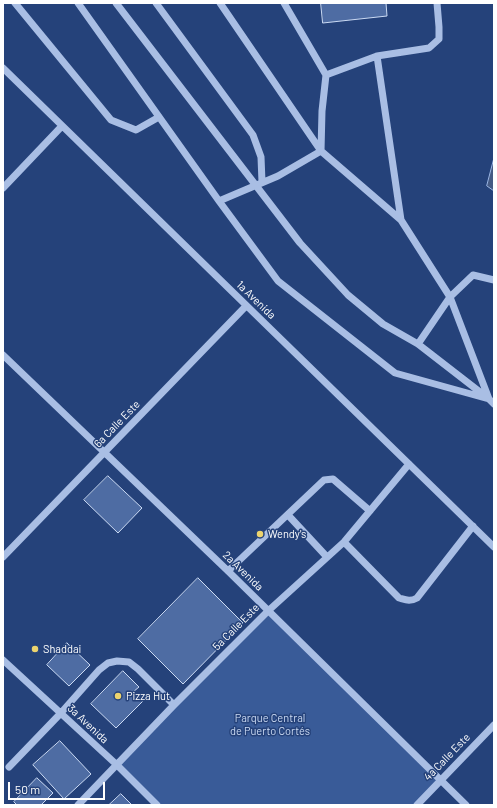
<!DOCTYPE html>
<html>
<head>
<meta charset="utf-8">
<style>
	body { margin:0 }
	#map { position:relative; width:497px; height:808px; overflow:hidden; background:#25427a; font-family:Barlow,sans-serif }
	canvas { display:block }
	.frame { position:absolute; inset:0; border:4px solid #fff; pointer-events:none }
	.scale { position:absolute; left:8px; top:782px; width:97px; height:18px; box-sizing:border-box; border:2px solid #fff; border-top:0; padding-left:5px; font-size:12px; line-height:14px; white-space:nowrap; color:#fff; -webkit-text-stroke:3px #25427a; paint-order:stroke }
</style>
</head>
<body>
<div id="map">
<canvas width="497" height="808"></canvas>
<div class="frame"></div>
<div class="scale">50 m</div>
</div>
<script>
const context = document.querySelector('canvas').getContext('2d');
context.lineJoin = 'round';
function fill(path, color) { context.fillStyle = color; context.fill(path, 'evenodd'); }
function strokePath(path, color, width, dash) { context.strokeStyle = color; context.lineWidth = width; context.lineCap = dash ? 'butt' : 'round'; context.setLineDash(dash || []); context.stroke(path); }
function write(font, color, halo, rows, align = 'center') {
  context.font = font + ' Barlow,sans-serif'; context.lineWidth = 3; context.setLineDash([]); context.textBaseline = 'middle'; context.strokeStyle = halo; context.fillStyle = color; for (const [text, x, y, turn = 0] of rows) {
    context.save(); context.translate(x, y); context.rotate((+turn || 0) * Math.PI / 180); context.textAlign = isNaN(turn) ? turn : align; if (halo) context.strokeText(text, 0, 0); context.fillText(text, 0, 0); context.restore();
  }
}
fill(new Path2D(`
	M268,611L441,780L417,805H157L117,765Z`), '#395b98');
const water = new Path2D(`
	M494,158V191L487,186Z`);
fill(water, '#455a84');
strokePath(water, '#9db7e4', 1);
const building = new Path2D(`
	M321,3H386L387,16L323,23Z
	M108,476L142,508L118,533L84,500Z
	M198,578L243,623L183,684L138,639Z
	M67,643L90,665L69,686L47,665Z
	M123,671L139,687L133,692L143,701L116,728L91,704Z
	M60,741L91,774L64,799L33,765Z
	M37,778L53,793L41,805H17L14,802Z
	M121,794L132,805H109Z`);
fill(building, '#4e6ca3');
strokePath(building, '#cbdaf3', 1);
strokePath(new Path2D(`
	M15,3L111,120L136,130L159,117
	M78,3L219,201L278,281L395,373L489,399L494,404
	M116,3L300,243L348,295L383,324L418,344L489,399L450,297L401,220L321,151L220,3
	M156,3L253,135L261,157L262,182
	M377,56L401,220
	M3,68L494,547
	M326,75L377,56L429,48L439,39V27L437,3
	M3,188L62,126
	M219,201L278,176L321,151L322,111L326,75L284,3
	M418,344L450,297L473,275L494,280
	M3,355L228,571L466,805
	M288,515L327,557
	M344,542L399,598C406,600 410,602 417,598L473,526
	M3,557L246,306
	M228,571L324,480L333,479L370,511
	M3,660L117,765L157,805
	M9,767L60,714L99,670L108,663L117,661L129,662L138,669L174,705
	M78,805L174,705L268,611L344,542L409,464
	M417,805L494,725`), '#a9bee4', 7);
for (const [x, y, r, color] of [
	[260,534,4,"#edd46e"],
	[35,649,4,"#edd46e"],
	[118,696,4,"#edd46e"]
]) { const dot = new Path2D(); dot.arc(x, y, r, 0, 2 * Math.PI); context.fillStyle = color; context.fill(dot); strokePath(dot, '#25427a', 1.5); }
write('11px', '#fff', '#25427a', [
	["1a Avenida",256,300,44],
	["6a Calle Este",117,424,-46],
	["2a Avenida",243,571,44],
	["5a Calle Este",236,627,-45],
	["3a Avenida",88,724,43],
	["4a Calle Este",447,757,-46]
]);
write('11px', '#fff', '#25427a', [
	["Wendy's",268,534],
	["Shaddai",43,649],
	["Pizza Hut",126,696]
], 'left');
write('11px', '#cbdaf3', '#25427a', [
	["Parque Central",270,718],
	["de Puerto Cortés",270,731]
]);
</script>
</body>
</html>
